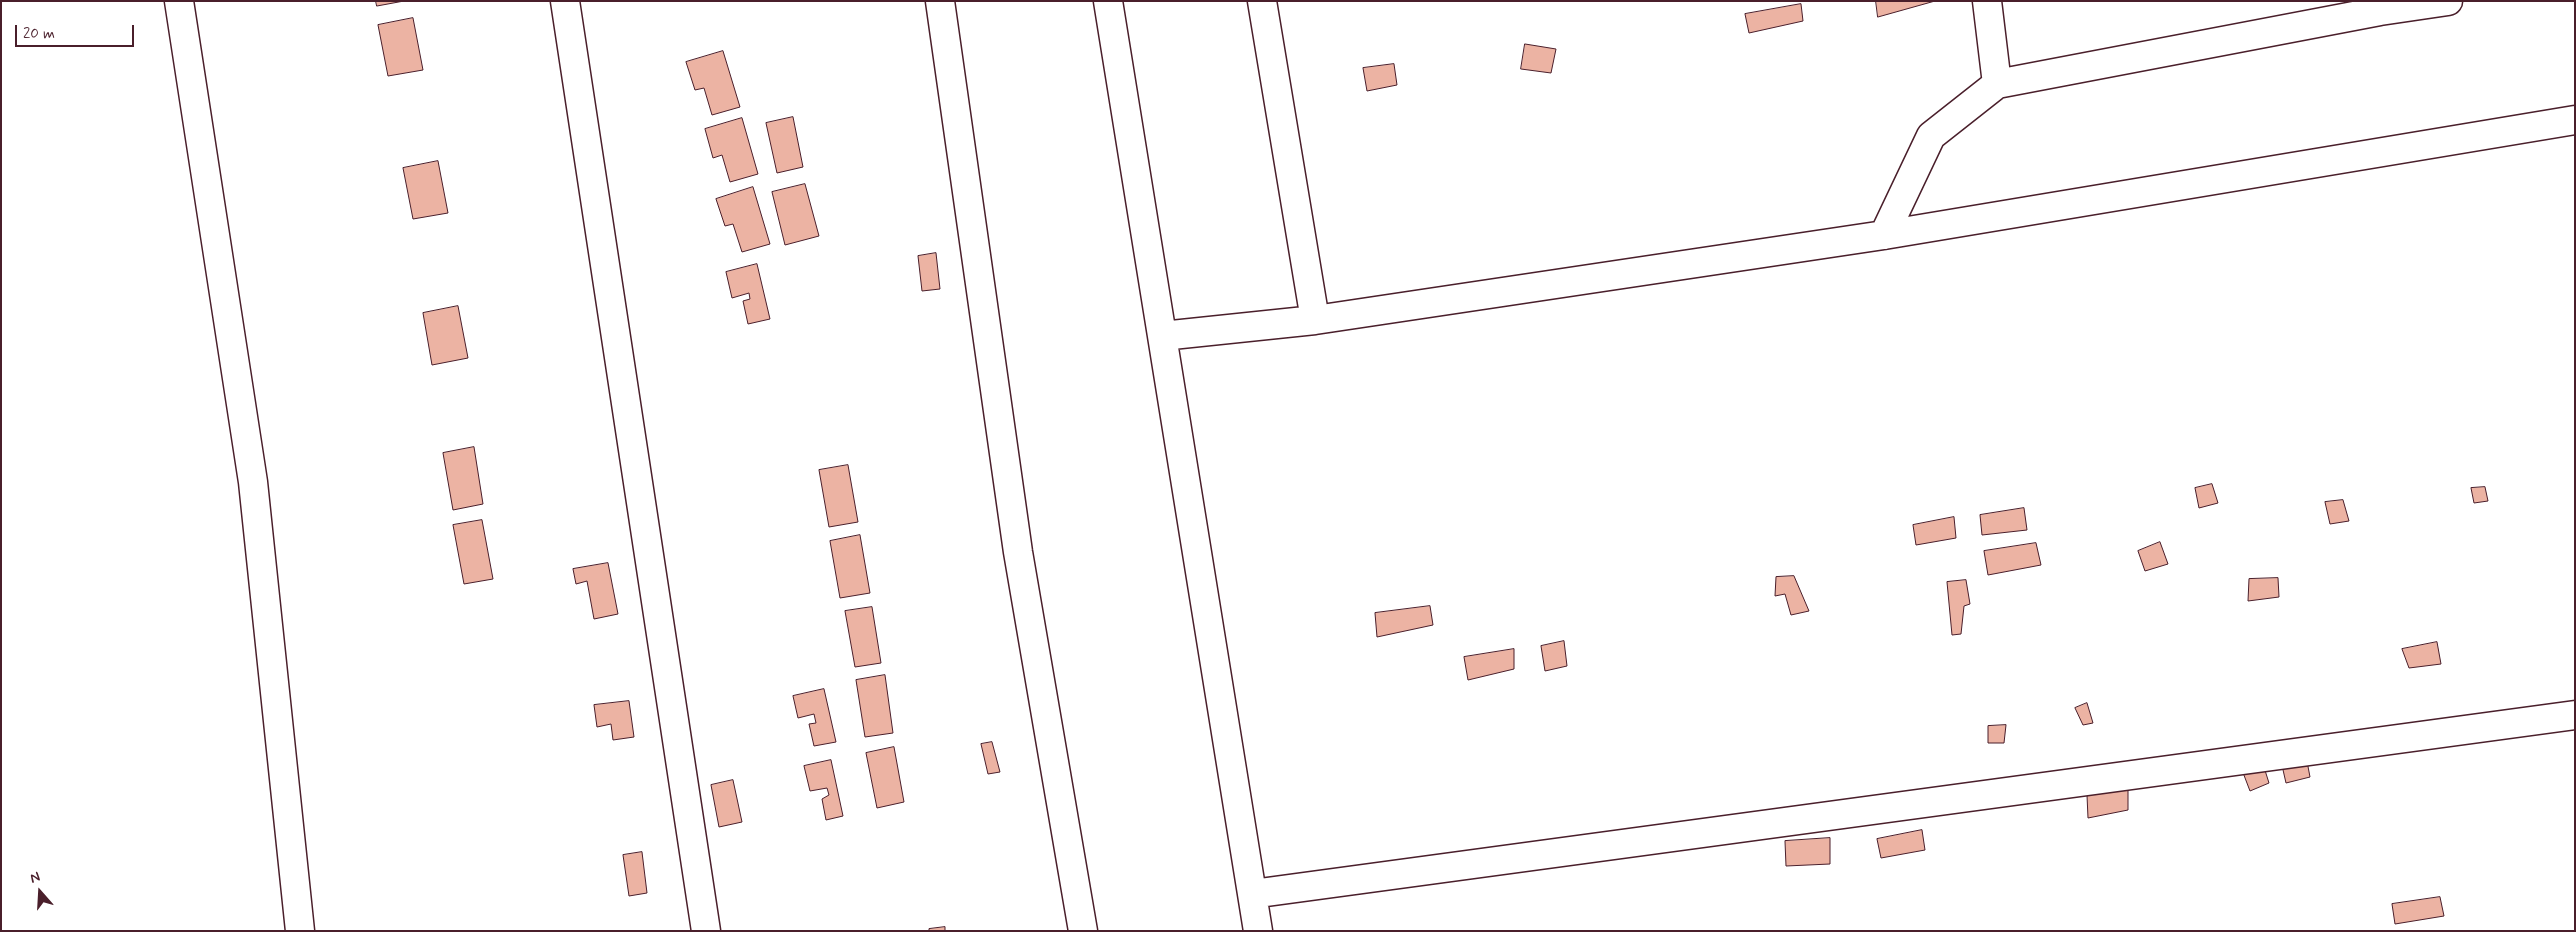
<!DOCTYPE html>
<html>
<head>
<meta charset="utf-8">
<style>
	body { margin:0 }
	#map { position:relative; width:2576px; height:932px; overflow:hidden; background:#fff; font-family:Mynerve,sans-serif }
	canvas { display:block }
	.frame { position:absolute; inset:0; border:2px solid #4a1f2b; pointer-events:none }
	.north { position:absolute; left:15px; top:867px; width:50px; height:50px; -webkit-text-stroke:4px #fff; paint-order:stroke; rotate:341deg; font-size:14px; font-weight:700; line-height:20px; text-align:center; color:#4a1f2b }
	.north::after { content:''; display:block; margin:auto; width:18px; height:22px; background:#4a1f2b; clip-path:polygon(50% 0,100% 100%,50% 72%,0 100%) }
	.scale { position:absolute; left:15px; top:25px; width:119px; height:22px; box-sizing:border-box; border:2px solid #4a1f2b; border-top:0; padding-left:6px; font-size:15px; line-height:18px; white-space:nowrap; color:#4a1f2b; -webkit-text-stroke:4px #fff; paint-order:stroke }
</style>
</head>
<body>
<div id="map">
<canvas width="2576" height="932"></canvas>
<div class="frame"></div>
<div class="north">N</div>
<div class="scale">20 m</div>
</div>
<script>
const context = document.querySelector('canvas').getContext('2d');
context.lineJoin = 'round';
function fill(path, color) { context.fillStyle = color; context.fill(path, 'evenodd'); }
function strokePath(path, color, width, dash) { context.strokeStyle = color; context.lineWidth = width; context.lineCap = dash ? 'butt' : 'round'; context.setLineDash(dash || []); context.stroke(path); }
const building = new Path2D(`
	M376,1H404L377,6Z
	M1876,1H1935L1878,17Z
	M1801,4L1803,21L1749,33L1745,14Z
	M413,18L423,70L388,76L378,25Z
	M1525,44L1556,49L1551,73L1521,69Z
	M723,51L740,107L712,115L704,88L695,90L686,62Z
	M1394,64L1397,85L1367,91L1363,68Z
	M793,117L803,167L777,173L766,123Z
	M742,118L758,174L730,182L722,155L713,158L705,129Z
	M438,161L448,213L413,219L403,168Z
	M805,184L819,236L785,245L772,192Z
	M753,187L770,244L742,252L733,224L725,226L716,199Z
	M936,253L940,289L922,291L918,256Z
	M757,264L770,319L748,324L743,301L750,299L749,293L732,298L726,272Z
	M458,306L468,358L432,365L423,313Z
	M474,447L483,504L453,510L443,453Z
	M848,465L858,522L829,527L819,470Z
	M2212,484L2218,503L2199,508L2195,488Z
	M2485,487L2488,501L2474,503L2471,488Z
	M2343,500L2349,521L2330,524L2325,502Z
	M2024,508L2027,530L1982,535L1980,515Z
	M1954,517L1956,538L1916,545L1913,525Z
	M482,520L493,579L464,584L453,525Z
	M860,535L870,593L840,598L830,541Z
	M2160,542L2168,564L2145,571L2138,551Z
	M2036,543L2041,565L1988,575L1984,551Z
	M608,563L618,614L594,619L587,581L576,584L573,569Z
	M1794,576L1809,611L1791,615L1785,594L1775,596L1776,577Z
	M2278,578L2279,597L2248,601L2249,579Z
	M1966,580L1970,604L1964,606L1961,634L1952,635L1947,582Z
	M1430,606L1433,625L1377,637L1375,613Z
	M872,607L881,663L855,667L845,611Z
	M1564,641L1567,666L1545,671L1541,646Z
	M2437,642L2441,664L2409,668L2402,649Z
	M1514,649V669L1468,680L1464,657Z
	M885,675L893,733L865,737L856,680Z
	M824,689L836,742L814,746L809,724L816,723L814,714L798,718L793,696Z
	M629,701L634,737L613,740L611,724L597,727L594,705Z
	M2087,703L2093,723L2083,725L2075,708Z
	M2006,725L2004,743H1988V726Z
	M992,742L1000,772L988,774L981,744Z
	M894,747L904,802L877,808L866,753Z
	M2306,756L2310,777L2286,783L2281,761Z
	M831,760L843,816L826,820L822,799L829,795L827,788L810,791L804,766Z
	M2263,764L2269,783L2250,791L2242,770Z
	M733,780L742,822L719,827L711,785Z
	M2128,790V810L2088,818L2087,795Z
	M1922,830L1925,850L1881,858L1877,839Z
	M1830,838V864L1786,866L1785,841Z
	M642,852L647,893L629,896L623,855Z
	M2440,897L2444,916L2395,924L2392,904Z
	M945,927V931H929V929Z`);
fill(building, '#ecb3a3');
strokePath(building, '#4a1f2b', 1);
const minor = new Path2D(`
	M179,1L253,482L300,931
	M565,1L706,931
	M940,1L1018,552L1083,931
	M1108,1L1258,931
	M1262,1L1315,320
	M1987,1L1997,84
	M1884,235L1931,136L1997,84L2380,11L2448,1
	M1162,336L1315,320L1884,235L2575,120
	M1252,894L2575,715`);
strokePath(minor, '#4a1f2b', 31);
strokePath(minor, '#fff', 28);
</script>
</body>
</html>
